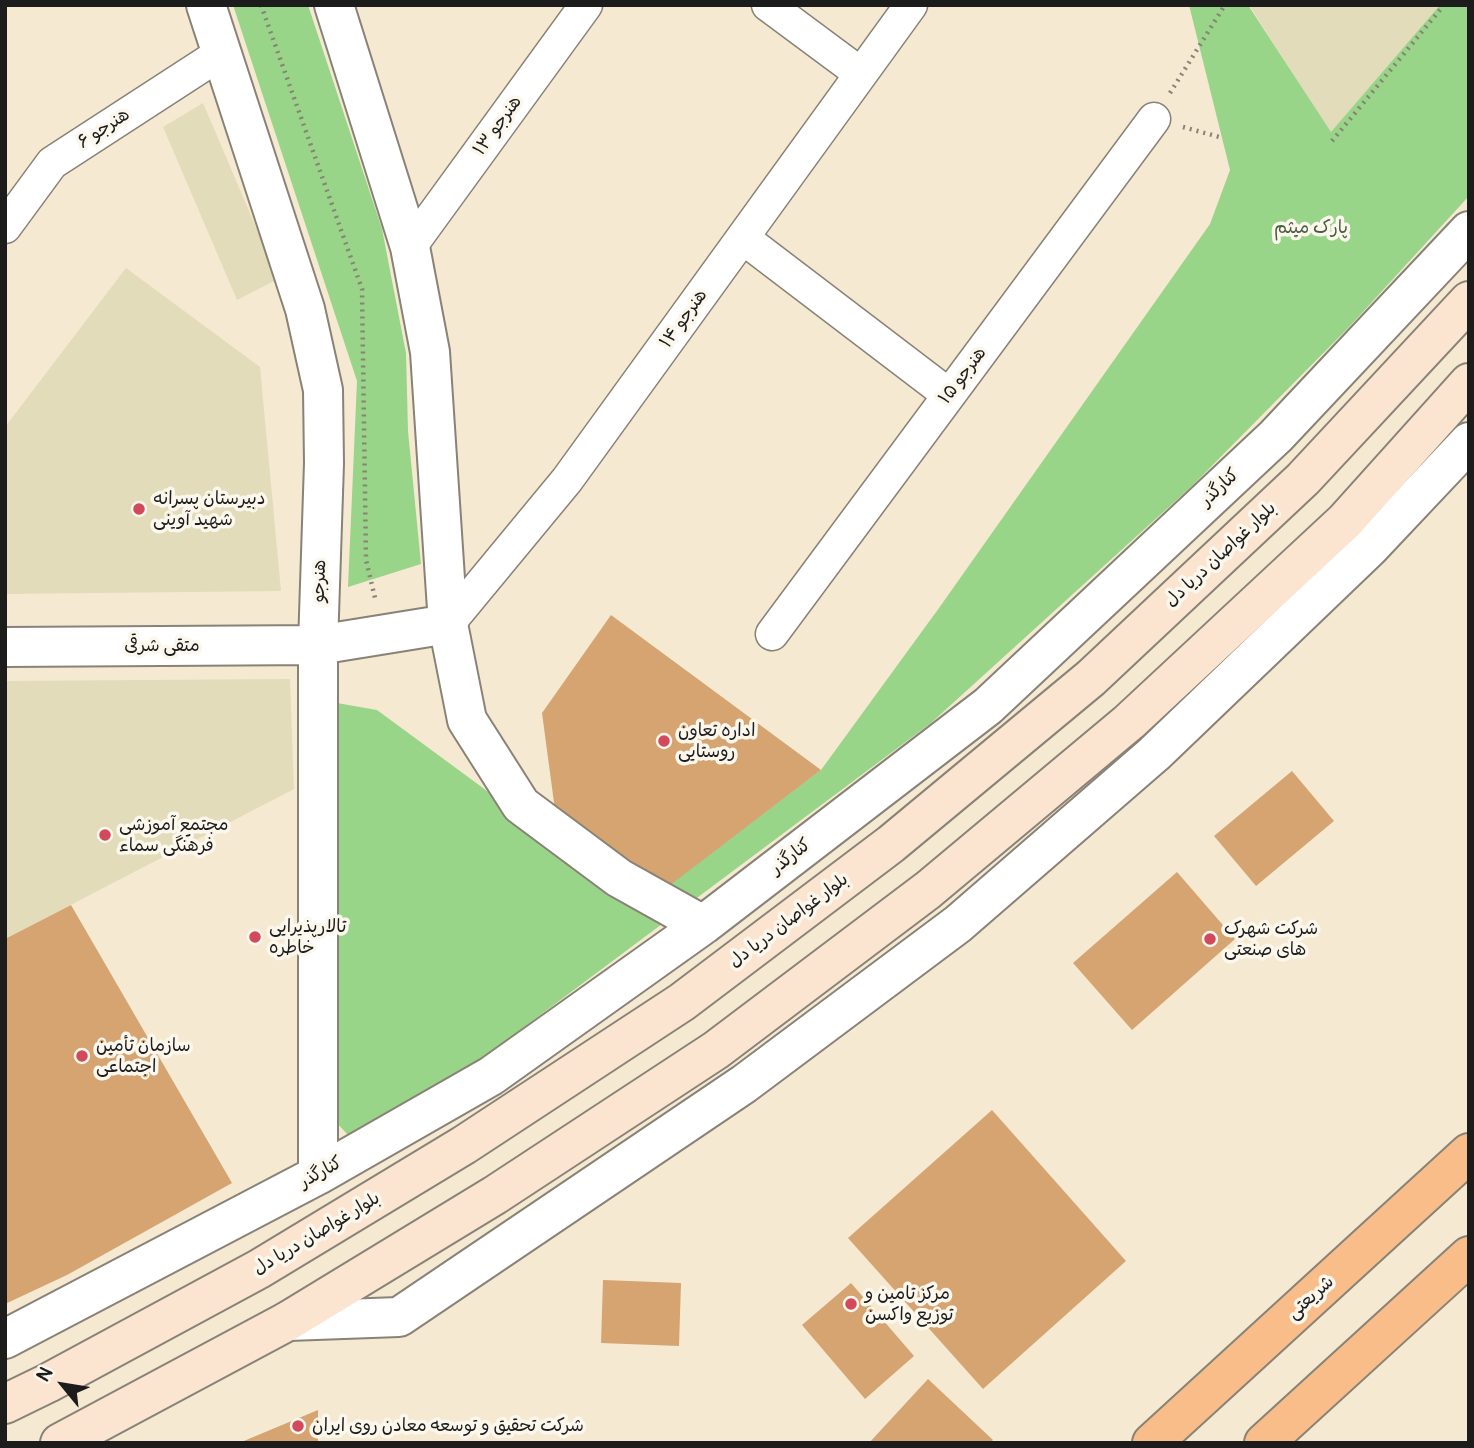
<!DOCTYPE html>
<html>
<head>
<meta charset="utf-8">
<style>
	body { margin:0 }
	#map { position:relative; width:1474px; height:1448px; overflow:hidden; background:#f5e9d2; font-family:Pangolin,sans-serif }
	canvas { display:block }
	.frame { position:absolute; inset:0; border:7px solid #1c1c1c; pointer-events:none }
	.north { position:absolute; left:28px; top:1350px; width:70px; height:70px; -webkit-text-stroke:5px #fbf7ec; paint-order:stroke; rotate:300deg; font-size:19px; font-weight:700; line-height:28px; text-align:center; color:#1c1c1c }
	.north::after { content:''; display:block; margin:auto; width:24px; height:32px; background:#1c1c1c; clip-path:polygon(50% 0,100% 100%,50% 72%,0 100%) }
</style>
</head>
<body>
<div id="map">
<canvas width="1474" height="1448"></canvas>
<div class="frame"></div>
<div class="north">N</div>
</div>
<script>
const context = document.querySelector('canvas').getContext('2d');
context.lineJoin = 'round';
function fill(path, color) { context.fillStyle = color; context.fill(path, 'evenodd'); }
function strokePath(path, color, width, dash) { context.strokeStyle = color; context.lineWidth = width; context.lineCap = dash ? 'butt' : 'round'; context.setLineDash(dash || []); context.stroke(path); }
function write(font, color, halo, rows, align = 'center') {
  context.font = font + ' Pangolin,"Playpen Sans Arabic",sans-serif'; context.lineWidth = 7; context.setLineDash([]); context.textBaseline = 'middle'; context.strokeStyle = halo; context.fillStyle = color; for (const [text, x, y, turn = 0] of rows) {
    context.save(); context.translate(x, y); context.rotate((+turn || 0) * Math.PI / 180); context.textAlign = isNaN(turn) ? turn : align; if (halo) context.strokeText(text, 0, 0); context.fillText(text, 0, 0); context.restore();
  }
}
fill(new Path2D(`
	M1249,5H1440L1331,133Z
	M203,103L278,279L237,300L163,127Z
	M126,268L260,367L281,591L5,594V427Z
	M290,679L294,789L5,939V681Z`), '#e2dcba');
fill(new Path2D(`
	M233,5H308L382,229L406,353L408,431L421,564L348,587L357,381Z
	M1189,5H1248L1331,132L1440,5H1469V196L1350,326L1193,485L931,723L361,1149L334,1120L337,703L377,710L642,905L821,770L939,608L1210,224L1230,170Z`), '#99d589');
fill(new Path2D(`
	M611,615L821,770L665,889L555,810L542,713Z
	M1292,771L1334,821L1256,886L1214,836Z
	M1177,872L1235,939L1132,1030L1073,963Z
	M71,905L232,1183L67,1275L5,1304V939Z
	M992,1110L1126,1261L983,1389L848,1238Z
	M603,1280L681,1283L679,1346L601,1343Z
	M851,1283L914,1356L865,1399L802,1325Z
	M928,1379L993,1440L990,1443H869Z
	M318,1410V1443H239Z`), '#d5a471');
const minor = new Path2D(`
	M768,5L861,74
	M5,227L52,163L223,52
	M743,238L949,395
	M410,247L586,5
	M448,624L567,480L911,5
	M772,634L1154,119`);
const tertiary = new Path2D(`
	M206,5L305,309L323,390L324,463L318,645V1175
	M334,5L410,247L430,352L448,624L467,720L521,805L619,878L703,925
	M5,647L318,645L448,624
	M288,1321L399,1317L744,1084L958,924L1154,754L1370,547L1469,442
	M5,1339L318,1175L491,1076L703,925L988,706L1276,436L1469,231`);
const secondary = new Path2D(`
	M5,1404L48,1383L259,1269L464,1145L682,1002L891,844L1091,678L1303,479L1469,301
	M60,1443L288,1321L495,1195L716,1050L928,890L1129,722L1345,521L1469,383`);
const trunk = new Path2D(`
	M1152,1443L1469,1153
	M1264,1443L1469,1256`);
strokePath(minor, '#888277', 35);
strokePath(tertiary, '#888277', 42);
strokePath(secondary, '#888277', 42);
strokePath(trunk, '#888277', 42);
strokePath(new Path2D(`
	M261,5L362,289L366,560L376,602
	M1170,93L1223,8L1219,5
	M1183,127L1223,138
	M1332,141L1444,5`), '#888277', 4.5, [2, 5]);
strokePath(minor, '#fff', 32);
strokePath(tertiary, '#fff', 38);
strokePath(secondary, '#fce5d0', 38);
strokePath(trunk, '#f8bd89', 38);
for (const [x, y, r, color] of [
	[139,509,7,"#d1495b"],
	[664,741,7,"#d1495b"],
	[105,835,7,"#d1495b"],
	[255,937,7,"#d1495b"],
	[1210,939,7,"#d1495b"],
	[82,1056,7,"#d1495b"],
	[851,1304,7,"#d1495b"],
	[298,1426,7,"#d1495b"]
]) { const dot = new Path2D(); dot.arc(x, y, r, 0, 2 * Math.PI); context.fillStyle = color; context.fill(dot); strokePath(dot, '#fbf7ec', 2.5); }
write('18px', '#1c1c1c', '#fbf7ec', [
	["هنرجو ۱۳",498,126,-54],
	["هنرجو ۶",104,129,-33],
	["هنرجو ۱۴",684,319,-54],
	["هنرجو ۱۵",963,376,-53],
	["کنارگذر",1220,488,-43],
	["بلوار غواصان دریا دل",1221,555,-43],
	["هنرجو",320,581,-88],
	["متقی شرقی",162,646],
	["کنارگذر",791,857,-38],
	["بلوار غواصان دریا دل",789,921,-37],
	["کنارگذر",321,1173,-29],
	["بلوار غواصان دریا دل",317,1234,-31],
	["شریعتی",1311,1298,-42]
]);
write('18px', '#485d42', '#fbf7ec', [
	["پارک میثم",1311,228]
]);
write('18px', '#1c1c1c', '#fbf7ec', [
	["دبیرستان پسرانه",153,499],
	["شهید آوینی",153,520],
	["اداره تعاون",678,731],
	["روستایی",678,752],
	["مجتمع آموزشی",119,825],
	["فرهنگی سماء",119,846],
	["تالارپذیرایی",269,927],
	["خاطره",269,948],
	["شرکت شهرک",1224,929],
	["های صنعتی",1224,950],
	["سازمان تأمین",96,1046],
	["اجتماعی",96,1067],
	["مرکز تامین و",865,1294],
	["توزیع واکسن",865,1315],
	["شرکت تحقیق و توسعه معادن روی ایران",312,1426]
], 'left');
</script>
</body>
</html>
